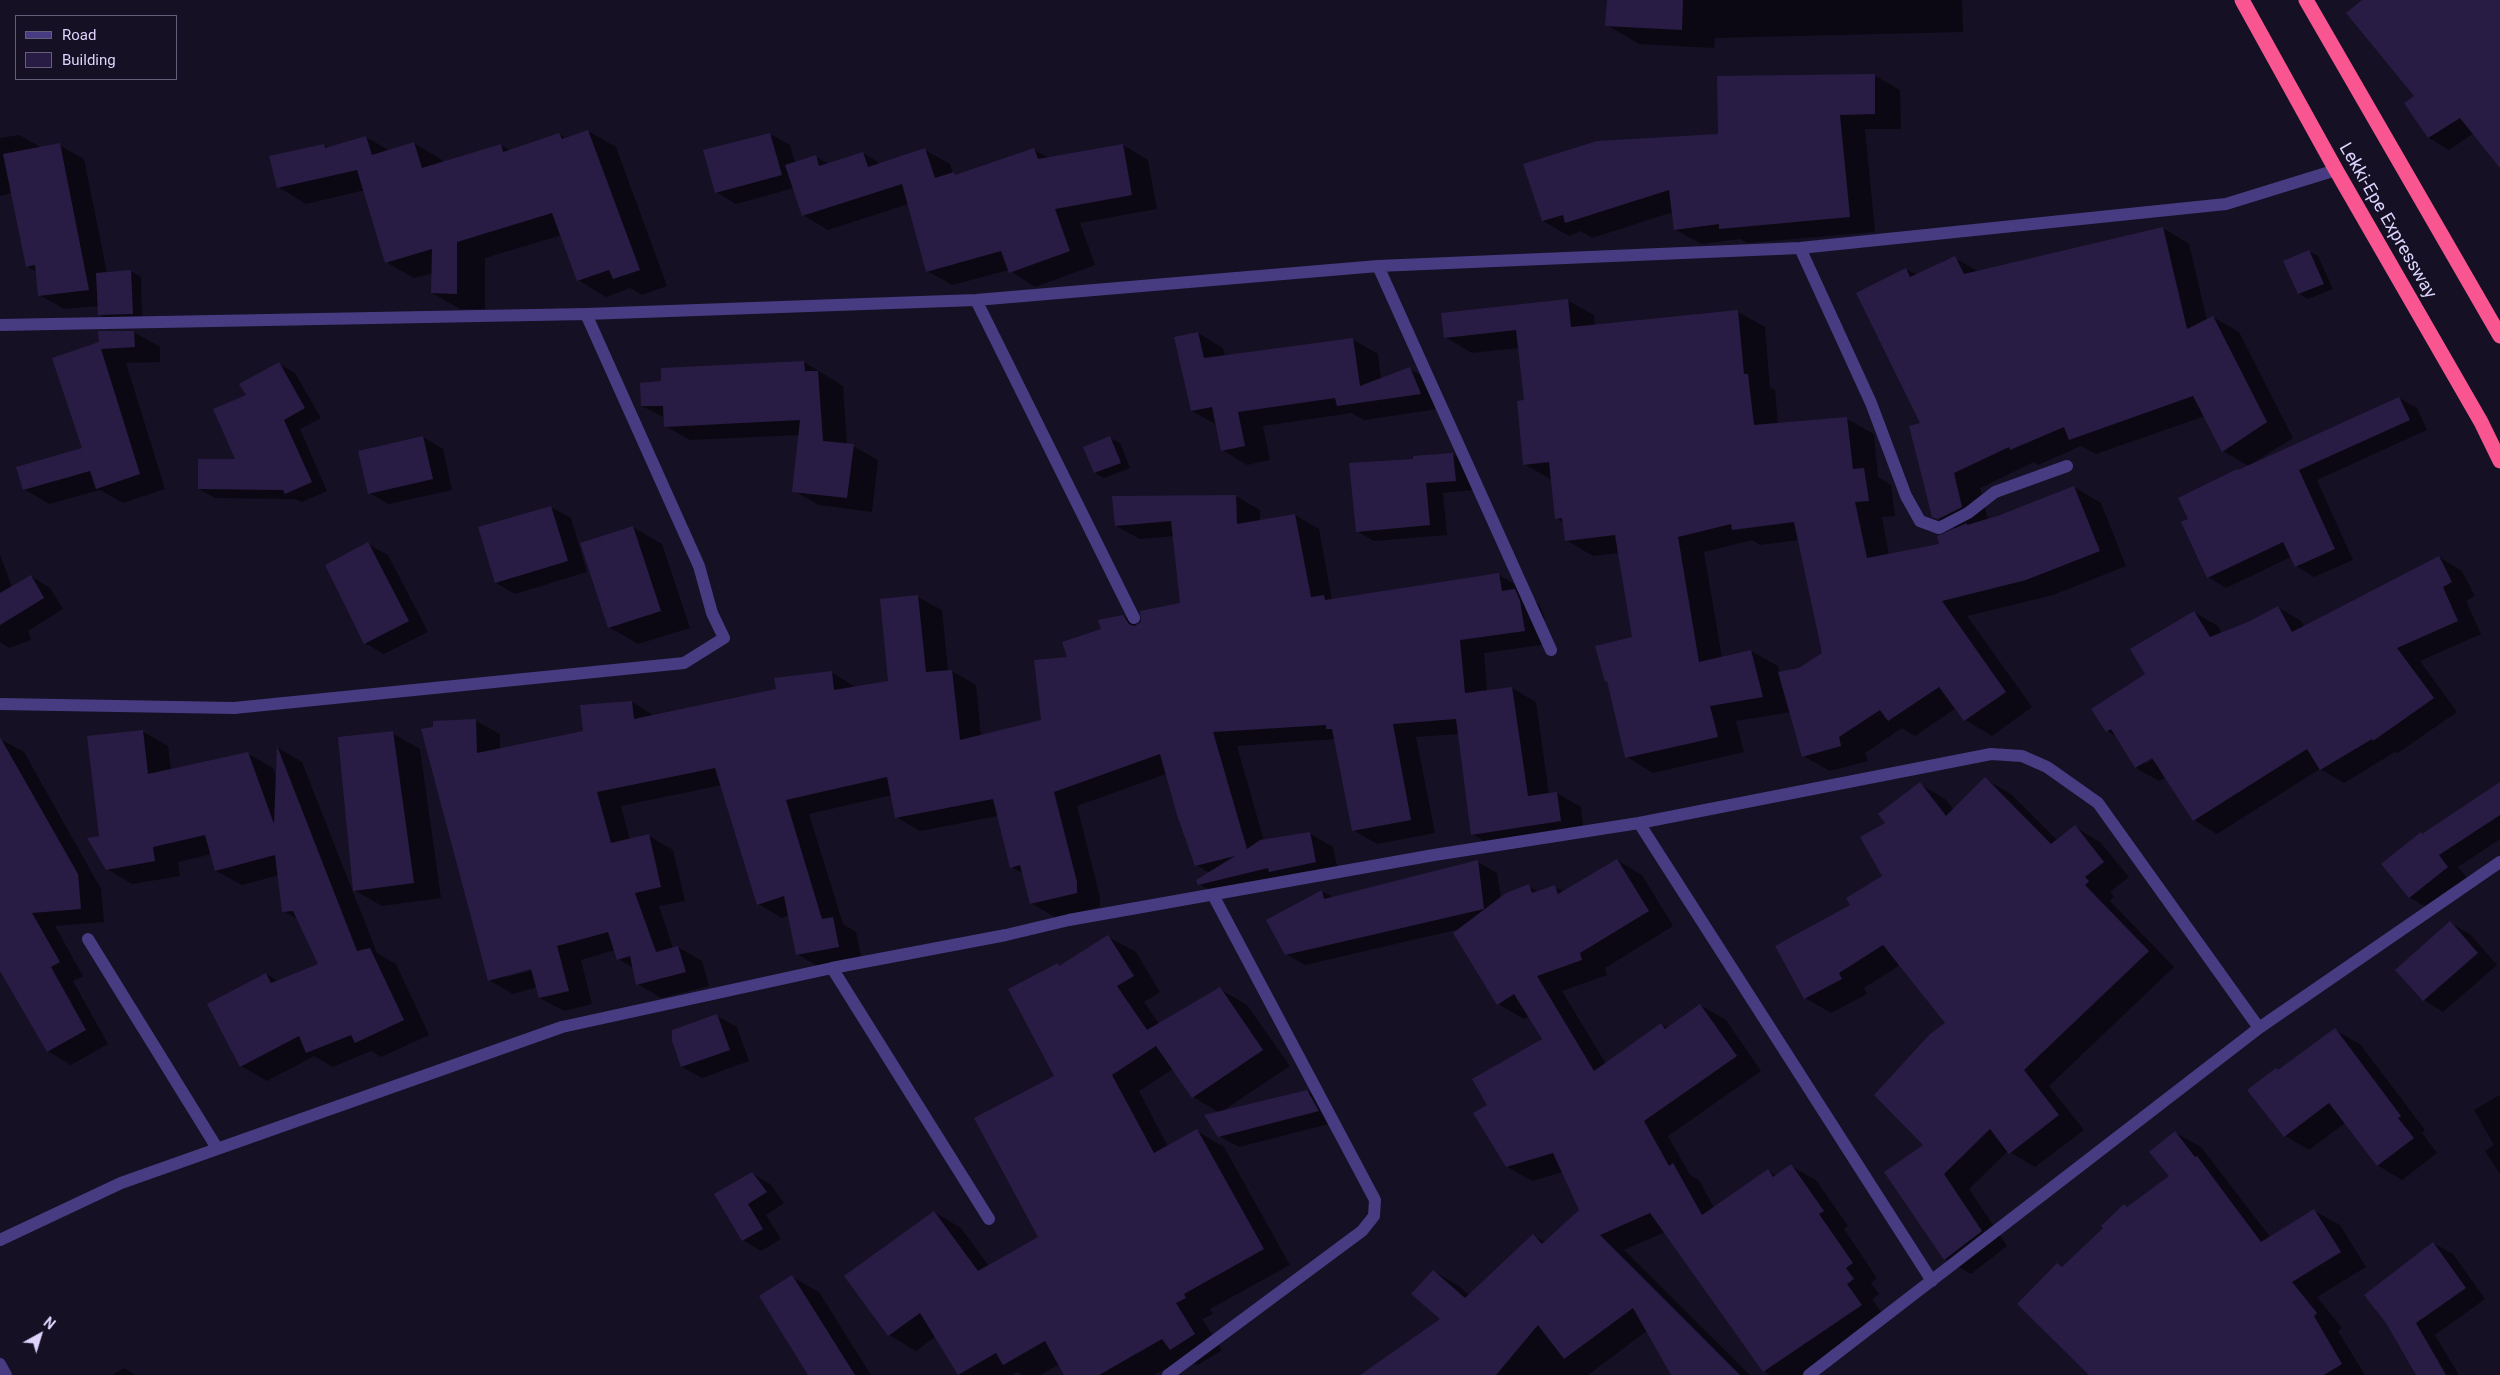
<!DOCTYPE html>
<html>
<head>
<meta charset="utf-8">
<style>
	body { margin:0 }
	#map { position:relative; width:2500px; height:1375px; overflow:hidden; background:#151024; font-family:Roboto,sans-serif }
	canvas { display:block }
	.legend { position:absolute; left:15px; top:15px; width:162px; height:65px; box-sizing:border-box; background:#151024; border:1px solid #655e7b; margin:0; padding:6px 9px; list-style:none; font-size:15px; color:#ded4fd }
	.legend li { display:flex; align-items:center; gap:10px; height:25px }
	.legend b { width:25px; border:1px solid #655e7b }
	.north { position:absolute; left:15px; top:1310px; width:50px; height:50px; -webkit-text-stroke:4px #151024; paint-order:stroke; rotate:39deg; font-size:14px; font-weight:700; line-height:20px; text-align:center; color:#ded4fd }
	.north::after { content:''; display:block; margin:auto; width:18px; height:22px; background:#ded4fd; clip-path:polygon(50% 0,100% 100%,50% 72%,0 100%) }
</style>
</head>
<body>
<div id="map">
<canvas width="2500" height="1375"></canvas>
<ul class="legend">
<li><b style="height:6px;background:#473c81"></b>Road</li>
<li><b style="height:14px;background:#291c44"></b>Building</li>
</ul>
<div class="north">N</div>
</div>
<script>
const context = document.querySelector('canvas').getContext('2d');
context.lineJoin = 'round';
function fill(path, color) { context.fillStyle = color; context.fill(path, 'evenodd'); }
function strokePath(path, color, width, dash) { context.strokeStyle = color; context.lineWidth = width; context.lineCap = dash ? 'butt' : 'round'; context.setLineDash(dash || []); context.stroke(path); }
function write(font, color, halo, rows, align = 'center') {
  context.font = font + ' Roboto,sans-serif'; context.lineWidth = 4; context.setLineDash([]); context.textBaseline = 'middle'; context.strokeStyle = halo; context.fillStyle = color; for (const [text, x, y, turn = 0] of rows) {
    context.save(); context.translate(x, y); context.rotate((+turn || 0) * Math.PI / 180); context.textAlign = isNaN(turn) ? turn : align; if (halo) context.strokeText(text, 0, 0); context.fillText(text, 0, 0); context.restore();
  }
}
fill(new Path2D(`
	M1608,0H1962L1963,32L1715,38L1714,48L1639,44L1607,25Z
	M2364,0H2500V167L2474,133L2449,150L2429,138L2405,103L2415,96Z
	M1874,75L1900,90L1901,129H1865L1875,232L1747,243L1740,239L1701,244L1676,230L1673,212L1592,238L1581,231L1569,236L1543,221L1719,136Z
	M588,131L616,147L667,286L642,295L630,288L606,297L578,280L562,235L485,258V309H460L432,293L433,273L414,278L386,262L365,190L306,204L278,187L324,145L329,148L366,137L390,151L414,143L442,160L443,163L501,145L511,151L559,134L567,139Z
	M770,134L790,145L795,163L816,157L829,164L863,153L881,164L925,150L950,164L953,174L958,176L1034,150L1049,158L1123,145L1148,160L1157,209L1080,223L1095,265L1035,287L1009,270L952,285L927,271L908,204L828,230L803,215L794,188L736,204L716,192Z
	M19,135L42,148L59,145L84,159L107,273L131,271L141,277L142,319L108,320L99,314L98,306L64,309L39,295L37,272L27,266L12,193L0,196V138Z
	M2163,228L2189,244L2207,320L2213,317L2239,332L2293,438L2253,463L2399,398L2417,408L2427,430L2317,480L2353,560L2314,577L2296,566L2291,557L2226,588L2208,577L2190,519L2240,471L2250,467L2223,451L2205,416L2096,454L2081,446L2038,465L2034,462L1980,488L1988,519L2074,487L2101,503L2126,566L2053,595L1967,616L2032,707L1992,736L1965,720L1956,708L1915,736L1902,728L1865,753L1868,761L1830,771L1803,756L1791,712L1736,721L1744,752L1653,773L1627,757L1609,683L1606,681L1633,638L1619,553L1593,556L1566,540L1564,523L1556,518L1552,480L1524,464L1525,401L1519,348L1472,353L1445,337L1567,300L1594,315L1595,326L1738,312L1765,327L1770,388L1775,390L1778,424L1847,419L1874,434L1878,477L1891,485L1895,516L1882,517L1889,555L1941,545L1956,529L1933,516L1906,269L1917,275L1955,258L1979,272ZM1752,540L1760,545L1799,540L1823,654L1800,669L1779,673L1778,666L1751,651L1722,658L1704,552Z
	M2309,251L2318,256L2333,289L2308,299L2299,294Z
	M134,332L160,347V362L126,363L165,489L123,503L100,490L49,504L24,489L84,449L100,343Z
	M1198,333L1223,348L1225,356L1352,339L1378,354L1381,379L1410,369L1435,383L1445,408L1364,420L1352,413L1263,426L1270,460L1247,465L1222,450L1217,425L1192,411Z
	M804,362L843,386L847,445L853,446L878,460L872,512L819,505L794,491L800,435L690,440L665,426V418L642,406Z
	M279,364L295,373L321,418L300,429L327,491L302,502L295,499L215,498L199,489L237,460Z
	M423,437L443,449L452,490L389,504L369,493Z
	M1110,438L1120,443L1130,468L1104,478L1095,473Z
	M1453,454L1470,464L1473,490L1443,493L1447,535L1374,541L1357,531L1415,460Z
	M1236,496L1260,510V521L1295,515L1319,529L1332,600L1499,575L1523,589L1524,596L1539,604L1544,616L1548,644L1484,653L1487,692L1512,688L1536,702L1549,795L1557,793L1581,807L1584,834L1496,848L1472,834L1459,734L1416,737L1435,833L1377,844L1353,830L1335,739L1237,746L1264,841L1309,833L1333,847L1339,875L1223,898L1199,884L1210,873L1196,865L1166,774L1077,806L1100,897V907L1055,917L1031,903L1024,874L1011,867L998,816L920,831L896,817L892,795L809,814L843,924L856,932L862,960L821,968L797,954L789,915L782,918L758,904L722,785L621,806L630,840L649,836L673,850L685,901L659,906L673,948L678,947L702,961L709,986L661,998L638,984L634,968L618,959L615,950L581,960L592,1004L564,1011L540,998L537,987L513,994L489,980L422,730L476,721L500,734V749L584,732L632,702L655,716L777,690L831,672L855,687L889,682L918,597L942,610L948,671H952L976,685L981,736L1042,721L1068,658L1123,616L1139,625L1182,604L1174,536L1140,539L1116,526ZM537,966L538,969L506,977V974Z
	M551,507L571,518L587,572L515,594L496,583Z
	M633,527L662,544L690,628L638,644L609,627Z
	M368,544L388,555L428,632L384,654L365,643Z
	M0,555L12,587L31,576L50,588L63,609L28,631L31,640L9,648L0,642Z
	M2439,557L2462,571L2475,596L2466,601L2481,634L2420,661L2457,712L2398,753L2395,752L2344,783L2320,769L2217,834L2194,820L2166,777L2159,781L2136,768L2117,737L2107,731L2194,612L2218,626L2222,634L2248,623L2278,607L2301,621L2304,626ZM2157,754L2158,756L2145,764V761Z
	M142,731L168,746L171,770L247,753L273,768L277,779L278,748L302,762L377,953L396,964L429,1035L381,1057L371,1051L333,1067L314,1056L267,1081L241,1066L208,1005L266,974L278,981L320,965L299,920L284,911L279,875L242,885L216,871L212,854L178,862L180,876L132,884L107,869L101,837Z
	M392,733L420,749L441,898L382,906L354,890Z
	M0,739L24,752L101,889L104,922L55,926L83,976L73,981L108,1044L71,1065L48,1051L0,967Z
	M1985,779L2011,794L2057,840L2075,827L2100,842L2129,877L2110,892L2114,896L2110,901L2174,967L2049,1086L2084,1130L2035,1167L2008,1151L1969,1189L2007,1246L1971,1274L1945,1259L1925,1146L1946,1023L1900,965L1864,988L1867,994L1831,1013L1805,998L1852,906L1884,876L1887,823L1920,784L1945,799L1954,810Z
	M2500,783V839L2458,867L2467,878L2429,909L2409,897L2423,835Z
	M1617,860L1642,875L1673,926L1605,968L1607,975L1562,991L1606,1064L1661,1024L1668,1028L1700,1005L1726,1020L1761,1071L1668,1136L1690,1175L1699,1180L1714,1208L1768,1171L1777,1176L1791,1166L1816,1180L1848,1226L1844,1229L1877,1278L1871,1283L1879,1294L1872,1299L1887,1320L1806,1375H1770L1764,1371L1665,1232L1624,1250L1750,1375H1673L1648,1330L1588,1375H1362L1442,1319L1433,1271L1459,1286L1470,1296L1533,1236L1545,1242L1581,1211L1563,1172L1532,1181L1506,1166L1489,1105L1543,1040L1529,1016L1524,1019L1498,1004L1460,929L1305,965L1286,954L1322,891L1334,898L1478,862L1497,873L1501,898L1528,886L1539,892L1555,887L1564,892Z
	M2450,923L2470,934L2497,965L2443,1012L2424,1000L2397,970Z
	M1108,937L1136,952L1160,992L1144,1002L1159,1024L1220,989L1247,1005L1290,1066L1221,1112L1307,1091L1327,1103L1337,1122L1239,1147L1219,1136L1220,1113L1193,1097L1173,1069L1139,1091L1168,1147L1197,1131L1224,1147L1290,1265L1210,1309L1213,1314L1202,1319L1222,1350L1198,1365L1185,1358L1154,1375H1066L1059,1364L1041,1375H1022L1017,1372L1012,1375H960L936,1336L916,1351L889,1335L934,1212L961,1228L989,1266L1039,1238L1056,1077L1058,964L1061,966Z
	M717,1016L737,1027L749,1061L702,1078L682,1067Z
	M2335,1030L2360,1044L2425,1130L2422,1133L2437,1153L2402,1180L2377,1165L2345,1123L2309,1150L2285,1136L2279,1071Z
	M2500,1095V1174L2485,1151L2494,1145L2474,1110Z
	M2176,1133L2201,1147L2271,1238L2314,1211L2340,1225L2366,1267L2317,1297L2342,1328L2338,1331L2365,1375H2095L2058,1264L2063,1267L2104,1228L2124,1205L2128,1208L2171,1177Z
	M752,1173L770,1184L784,1203L766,1215L781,1239L761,1251L743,1240L716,1195Z
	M2433,1243L2453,1254L2485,1299L2435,1335L2459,1375H2418L2370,1293Z
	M792,1277L819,1292L871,1375H810Z
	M124,1368L135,1375H112Z`), '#0007');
fill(new Path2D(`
	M1607,0H1683L1682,30L1605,26Z
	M2362,0H2500V168L2460,118L2428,138L2404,103L2414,96L2346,13Z
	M1875,74V114L1840,115L1850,217L1719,229V224L1674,230L1669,190L1565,223L1563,215L1542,221L1523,164L1597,141L1718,134L1717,76Z
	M588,130L640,270L613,279L609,270L577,281L552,213L457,242V294L431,293L432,249L385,263L357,170L277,188L269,156L324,144L325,148L366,136L372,155L414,142L422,168L501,144L503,152L559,133L562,139Z
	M770,133L782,175L715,193L703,150Z
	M60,143L89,290L38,296L35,265L26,267L3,154Z
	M1123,144L1132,195L1055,209L1070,251L1009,273L1001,251L926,272L902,184L802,216L785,165L816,155L819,166L863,152L868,167L925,148L935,178L954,172L955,175L1034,148L1038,159Z
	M2163,227L2187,329L2213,316L2267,422L2222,452L2193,396L2069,440L2064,427L2010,450L2009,447L1954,473L1962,507L1938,519L1932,517L1909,426L1920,423L1856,293L1906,268L1910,277L1955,256L1964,274Z
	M2309,250L2324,284L2298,294L2283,261Z
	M131,270L133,314L98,315L96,273Z
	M1568,299L1571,327L1738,310L1744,374H1748L1754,425L1847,417L1853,469L1864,468L1869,501L1855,502L1867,558L1939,544L1937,536L1967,523V525L1997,516L2074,486L2100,551L2026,580L1942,601L2006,692L1964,721L1939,687L1888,721L1880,710L1839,737L1841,746L1802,757L1778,672L1799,668L1822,653L1794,522L1732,530L1731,524L1678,537L1699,662L1751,650L1763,697L1710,706L1718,737L1625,758L1607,681L1605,682L1595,646L1632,637L1615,535L1565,541L1562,518L1555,519L1549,462L1523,465L1517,401L1524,400L1516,330L1444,338L1441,313Z
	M98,331H134L135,347L101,349L140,474L96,489L90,471L23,490L16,467L82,448L52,358L99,342Z
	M1198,332L1204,358L1353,338L1360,386L1410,367L1421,394L1337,406L1335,398L1238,412L1245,446L1221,451L1212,407L1191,411L1174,337Z
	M804,361L805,371H818L823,441L854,444L847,498L792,492L800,420L664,427L663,406H641L640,383L661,381V368Z
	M279,362L305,408L284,420L312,482L285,494L283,490L198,489V459H235L213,409L246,395L239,384Z
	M2399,397L2410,420L2299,470L2335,549L2295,567L2283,542L2207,578L2181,522L2188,519L2178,498L2237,469L2238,470Z
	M423,436L433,479L368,494L358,451Z
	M1110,436L1121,463L1094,473L1083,447Z
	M1453,453L1456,481L1426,483L1430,525L1356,532L1349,463L1413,459V456Z
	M1236,495L1237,524L1295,514L1311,597L1324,595L1325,600L1499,573L1502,591L1515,589L1520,601L1525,631L1460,640L1465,693L1512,687L1528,796L1557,792L1561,821L1471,835L1456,719L1393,724L1411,820L1352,831L1332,729H1326V725L1213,732L1247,849L1260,840L1310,832L1316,862L1269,872L1268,868L1198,885L1196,880L1235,856L1195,866L1177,815L1160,754L1054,792L1077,882V893L1030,904L1020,865L1010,868L993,799L895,818L887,777L786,800L822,919L833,917L839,947L796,955L784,896L757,905L715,768L597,792L611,843L649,834L661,887L635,893L656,952L678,946L686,972L636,985L630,956L617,960L608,932L557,946L569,991L539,998L531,969L488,981L421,729L433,727V721L476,719L477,753L583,731L580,705L632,701L634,719L776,689L774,678L832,671L834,690L888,681L880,599L918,595L926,672L952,670L960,740L1041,720L1034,660L1067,657L1062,642L1101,629L1098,620L1123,615L1129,624L1134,626L1141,622L1140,611L1180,603L1171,521L1115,526L1112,496Z
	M551,506L568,561L495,583L478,527Z
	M633,526L661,611L608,628L580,543Z
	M368,542L409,621L364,644L325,565Z
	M2439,556L2452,582L2443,587L2458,621L2397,648L2434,698L2373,741L2372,739L2320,770L2307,749L2193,821L2152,758L2135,768L2111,729L2106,732L2091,709L2145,674L2130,649L2194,611L2210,637L2248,622L2278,606L2292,632Z
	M31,575L44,598L0,625V593Z
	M143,730L148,774L248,752L274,824L277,746L357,951L370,948L404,1020L355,1043L351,1035L306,1053L299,1036L240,1067L207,1004L266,973L271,983L318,964L293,911L282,912L275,855L215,871L205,835L153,847L155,861L106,870L87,838L99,836L87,736Z
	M393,731L414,883L353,891L338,737Z
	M0,737L78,874L81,909L32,913L60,962L51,967L86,1030L47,1052L0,971Z
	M1985,777L2051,844L2075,825L2104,862L2085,877L2089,881L2085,885L2149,951L2024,1070L2059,1115L2009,1154L1990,1129L1944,1174L1982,1231L1944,1260L1884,1172L1923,1145L1874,1095L1930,1034L1945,1023L1883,945L1839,973L1842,979L1804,999L1775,946L1850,905L1846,898L1882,876L1860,837L1885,823L1878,814L1920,782L1946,816Z
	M2500,782V815L2439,855L2448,867L2409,898L2381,864L2421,832L2422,834Z
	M1617,859L1649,911L1580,953L1582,960L1537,976L1594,1071L1661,1023L1665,1029L1700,1004L1737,1056L1644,1121L1669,1166L1673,1163L1702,1215L1768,1169L1773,1177L1791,1164L1824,1211L1819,1214L1853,1263L1846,1268L1854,1279L1847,1284L1862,1305L1763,1372L1650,1213L1600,1235L1740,1375H1671L1633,1308L1564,1359L1538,1325L1496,1375H1360L1440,1319L1411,1294L1433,1270L1465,1298L1533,1234L1542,1244L1579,1210L1553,1153L1506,1167L1473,1113L1487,1105L1472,1079L1542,1039L1514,994L1497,1005L1453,933L1506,893L1529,884L1532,893L1555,885L1558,894Z
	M1478,860L1484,909L1285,955L1266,920L1322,890L1324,899Z
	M2450,921L2478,953L2423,1001L2395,970Z
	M1108,935L1134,976L1117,986L1147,1030L1220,987L1263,1050L1192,1098L1156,1046L1112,1075L1154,1153L1197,1129L1264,1249L1184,1294L1186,1298L1176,1303L1195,1334L1170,1350L1162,1339L1099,1375H1064L1045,1341L1003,1365L996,1353L958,1375L920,1313L888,1336L844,1276L934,1211L978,1271L1038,1237L974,1118L1054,1076L1008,989L1058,963L1059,966Z
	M717,1014L730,1050L681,1067L672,1041V1030Z
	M2335,1028L2401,1116L2398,1118L2414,1138L2377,1166L2329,1103L2284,1137L2247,1090L2276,1068L2278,1070Z
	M1307,1090L1319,1111L1218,1137L1204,1115Z
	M2175,1131L2195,1157L2197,1156L2261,1242L2314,1209L2341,1252L2292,1282L2317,1313L2314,1316L2342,1364L2324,1375H2089L2017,1304L2057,1263L2062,1267L2103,1228L2101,1226L2124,1204L2127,1207L2169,1176L2149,1152Z
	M752,1172L767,1192L748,1204L763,1229L742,1241L714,1194Z
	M2433,1242L2466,1288L2416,1323L2446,1375H2416L2386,1323L2364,1295Z
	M792,1275L855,1375H808L759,1296Z`), '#291c44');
strokePath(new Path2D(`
	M1800,248L1871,403L1906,496L1920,521L1939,528L1968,513L1995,492L2067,466
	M1378,266L1551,650
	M976,300L1134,618
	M0,325L586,314L976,300L1378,266L1800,248L2226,204L2336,170
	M0,704L234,708L684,663L724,638L712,613L699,566L586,314
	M1639,823L1932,1281
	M88,939L217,1148
	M832,968L989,1219
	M0,1240L121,1183L562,1027L832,968L1006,935L1069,920L1434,855L1639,823L1991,754L2022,756L2047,767L2098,803L2259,1028
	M0,1364L6,1375
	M1168,1375L1362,1231L1374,1216L1375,1200L1213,895
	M1809,1375L2259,1028L2500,862`), '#473c81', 12);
strokePath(new Path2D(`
	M2242,0L2336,170L2481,422L2500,461
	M2306,0L2500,336`), '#f85591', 15);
write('18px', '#ded4fd', '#151024', [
	["Lekki-Epe Expressway",2387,221,60]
]);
</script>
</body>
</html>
